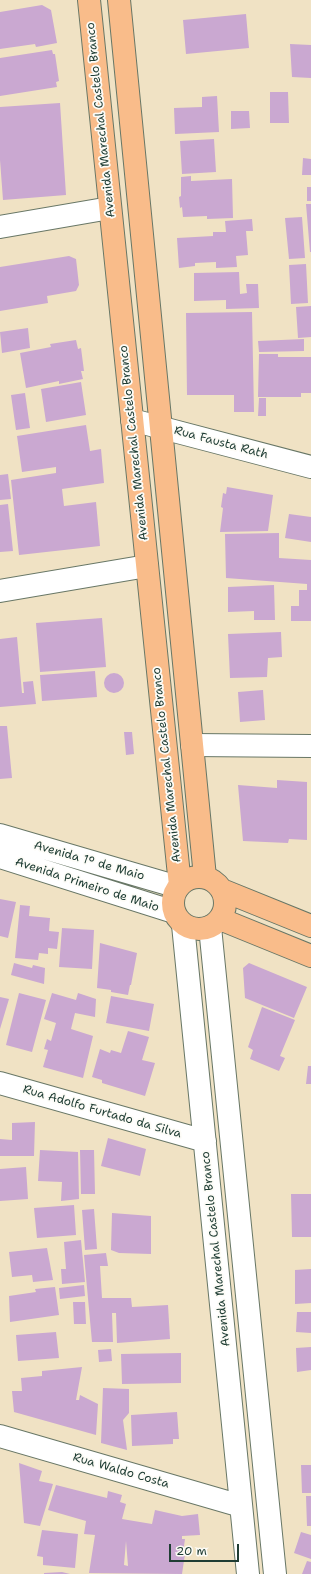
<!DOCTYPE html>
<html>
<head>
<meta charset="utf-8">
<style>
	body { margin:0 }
	#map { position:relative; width:311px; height:1574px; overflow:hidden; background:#f0e2c4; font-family:"Shantell Sans",sans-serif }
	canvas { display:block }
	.scale { position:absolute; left:169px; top:1544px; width:70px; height:18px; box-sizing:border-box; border:2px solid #1f3d34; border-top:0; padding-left:5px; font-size:12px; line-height:14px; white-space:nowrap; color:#1f3d34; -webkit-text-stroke:3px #fdfcf7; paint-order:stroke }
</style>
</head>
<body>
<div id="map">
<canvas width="311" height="1574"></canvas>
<div class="scale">20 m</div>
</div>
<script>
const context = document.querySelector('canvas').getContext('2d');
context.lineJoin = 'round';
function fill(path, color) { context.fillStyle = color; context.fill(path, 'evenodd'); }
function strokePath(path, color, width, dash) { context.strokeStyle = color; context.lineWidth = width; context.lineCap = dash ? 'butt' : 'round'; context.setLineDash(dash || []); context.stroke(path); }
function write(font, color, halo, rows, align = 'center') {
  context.font = font + ' "Shantell Sans",sans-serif'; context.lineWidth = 3.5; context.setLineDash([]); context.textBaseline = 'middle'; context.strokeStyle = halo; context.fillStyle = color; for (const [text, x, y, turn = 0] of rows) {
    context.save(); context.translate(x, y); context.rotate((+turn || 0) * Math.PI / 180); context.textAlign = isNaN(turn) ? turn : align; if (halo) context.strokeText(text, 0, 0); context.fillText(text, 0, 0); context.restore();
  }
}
fill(new Path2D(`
	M42,5L51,10L57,43L36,47L35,44L0,49V12Z
	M246,14L249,48L186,54L183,20Z
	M290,44L311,45V78L292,77Z
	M52,50L53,54H55L59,81L56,82L57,87L0,96V58Z
	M270,92H288L289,123H270Z
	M217,96L219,132L175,134L174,108L202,107V97Z
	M60,103L66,195L3,200L0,160V107Z
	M231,111H249L250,128L231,129Z
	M214,139L216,172L182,174L180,141Z
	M303,158L311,159V175H302Z
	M191,176V181L232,179L233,218L207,219V216L183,217L182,207L180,208L179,197L181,196V177Z
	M307,187H311V201H307Z
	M306,204H311V252H310Z
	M302,217L305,258L289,259L285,218Z
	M252,219L253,231H246L248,255L236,256L237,267L216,268V262L195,263V266L179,268L177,238L213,236V232H226L225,221Z
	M69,256L76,259L79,285L76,291L47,296L48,303L0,311V267Z
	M306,264L308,303L291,304L289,265Z
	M239,272L240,294L247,293L246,284H258L259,308L226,309V300L194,301V273Z
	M311,306V337L298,338L296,307Z
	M252,312L254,412H234V395H187L186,313Z
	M28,328L30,348L2,353L0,332Z
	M304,339V351L259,352L258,341Z
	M76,340L78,349L81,348L84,371H81L83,379L59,384V381L26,388L20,353L51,347L50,344Z
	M259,354H278V357H311V393H301V397H258Z
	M81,382L86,415L46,422L41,389Z
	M25,393L30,428L16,430L11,395Z
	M259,398H266V416H258Z
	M86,425L90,451L101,449L104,483L62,489L64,506L96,502L100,546L19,555L11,480L56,473V467L22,472L17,436Z
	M8,474L11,499L0,500V475Z
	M227,487L273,495L268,531L220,532L223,508L221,507L223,493L226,494Z
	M8,504L13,551L0,552V505Z
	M289,514L311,517V542L285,538Z
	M279,533V558L311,560V621H291V606H299V590H307V584L226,578L225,534Z
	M274,585L275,620H254V611L228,612V587Z
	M102,618L106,667L40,672L36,623Z
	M281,632L282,657L268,658L267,677L230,678L228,634Z
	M17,637L22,693H24L23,682L33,681L36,704L0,707V639Z
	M95,671L97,697L42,701L40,675Z
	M104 683a10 10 0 1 1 20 0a10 10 0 1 1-20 0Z
	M263,690L265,720L240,722L238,692Z
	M0,726H7L12,778L0,779Z
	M124,732H132L134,754L126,755Z
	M277,780L307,782V840L289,839L288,843L243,841L238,785L277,788Z
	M0,899L16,902L8,938L0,936Z
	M20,905L30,906L29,916L50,918L49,931L59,932L57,949L48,948V954L39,953L38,960L15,958Z
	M62,928L94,930L92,969L59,967Z
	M100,943L137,953L131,985H130L128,995L111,992V990L97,988Z
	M14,963L32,968L33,965L45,968L44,984L11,975Z
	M249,963L307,987L294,1018L245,998L243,968Z
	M19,993L46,1000L32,1052L6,1045Z
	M52,993L76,1000L78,993L96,999L95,1017L75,1013L71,1029L93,1036L83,1078L43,1067L48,1050L44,1049L47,1039L51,1041L56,1023L44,1019Z
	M111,996L154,1004L149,1031L106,1023Z
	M0,997L9,999L0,1029Z
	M262,1007L295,1020L280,1056L285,1058L279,1071L250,1059L253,1050L248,1047Z
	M128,1031L149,1037L142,1060L155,1063L145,1096L102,1083V1080L92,1077L100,1049L110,1053L111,1050L121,1053Z
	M308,1066H311V1084H306Z
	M35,1122L34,1156H0V1139L12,1140V1123Z
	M108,1138L146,1149L140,1176L101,1166Z
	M40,1150L78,1152L79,1199L61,1201L62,1182L38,1181Z
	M80,1150H94L95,1194H81Z
	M26,1167L28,1199L0,1201V1169Z
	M291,1194H311V1237H292Z
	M74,1205L76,1235L37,1238L34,1208Z
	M94,1209L97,1249L85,1250L82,1210Z
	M112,1213L151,1216V1254L119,1253L111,1250Z
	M81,1240L85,1282L62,1284L61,1269H66L64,1242Z
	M47,1248L53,1280L33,1282L32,1275L12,1277L9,1252Z
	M106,1253L108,1266H100L102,1298H131L132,1307L168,1305L170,1339L117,1343L116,1313H112L113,1342H92L84,1255Z
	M311,1269V1303L295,1304V1270Z
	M84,1285L85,1296L60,1299L59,1288Z
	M55,1287L59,1315L10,1322L9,1296L36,1292L35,1289Z
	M73,1302H85L86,1324H74Z
	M297,1312H311V1333L296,1332Z
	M56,1332L59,1358L18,1361L16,1335Z
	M311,1347V1370L297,1372L296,1348Z
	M111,1349L112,1361L99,1362L98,1350Z
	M181,1353V1383L122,1384L121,1354Z
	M82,1367L76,1400H79L80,1395L98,1404L96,1435L14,1412L12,1391H22L21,1378L42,1376V1371Z
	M103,1388L129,1389V1413L123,1420L127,1450L101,1443Z
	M177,1412L179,1439H173V1444L132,1446L131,1415Z
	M19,1463L42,1471L39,1481L53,1484L40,1526L24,1523Z
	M301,1465H311V1493H302Z
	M56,1485L107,1498L108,1491L122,1495L120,1502L126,1504L122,1519L152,1524L155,1510L182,1516L198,1514L200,1535L182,1536V1539H185L183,1553L185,1554L182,1574L89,1573L95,1535L84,1534L86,1521L48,1510ZM126,1541L128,1566L124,1565Z
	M306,1496H311V1526H307Z
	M42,1530L78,1534L75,1568L43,1565V1557L37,1556Z
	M301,1532L311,1535V1559L294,1553Z
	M307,1561L311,1562V1574H302Z
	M62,1572L70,1574H44V1573Z`), '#caa8d1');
const minor = new Path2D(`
	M0,227L110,208
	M132,420L311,467
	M0,591L147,566
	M192,745L311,746
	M0,835L178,887
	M0,857L174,912
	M183,925L248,1574
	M210,927L275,1574
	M0,1083L205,1141
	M0,1436L241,1506`);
const major = new Path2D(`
	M89,0L180,885
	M119,0L205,877
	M173 903a26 26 0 1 1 52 0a26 26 0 1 1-52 0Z
	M222,890L311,926
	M220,919L311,956`);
strokePath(minor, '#687766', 24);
strokePath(major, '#687766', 24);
strokePath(minor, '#fff', 22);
strokePath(major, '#f9bc8a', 22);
write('12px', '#1f3d34', '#fdfcf7', [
	["Avenida Marechal Castelo Branco",101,120,-96],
	["Avenida Marechal Castelo Branco",134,443,-96],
	["Rua Fausta Rath",221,443,15],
	["Avenida Marechal Castelo Branco",167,765,-96],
	["Avenida 1º de Maio",89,861,16],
	["Avenida Primeiro de Maio",87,885,18],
	["Rua Adolfo Furtado da Silva",102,1112,16],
	["Avenida Marechal Castelo Branco",216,1249,-96],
	["Rua Waldo Costa",121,1471,16]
]);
</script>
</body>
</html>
